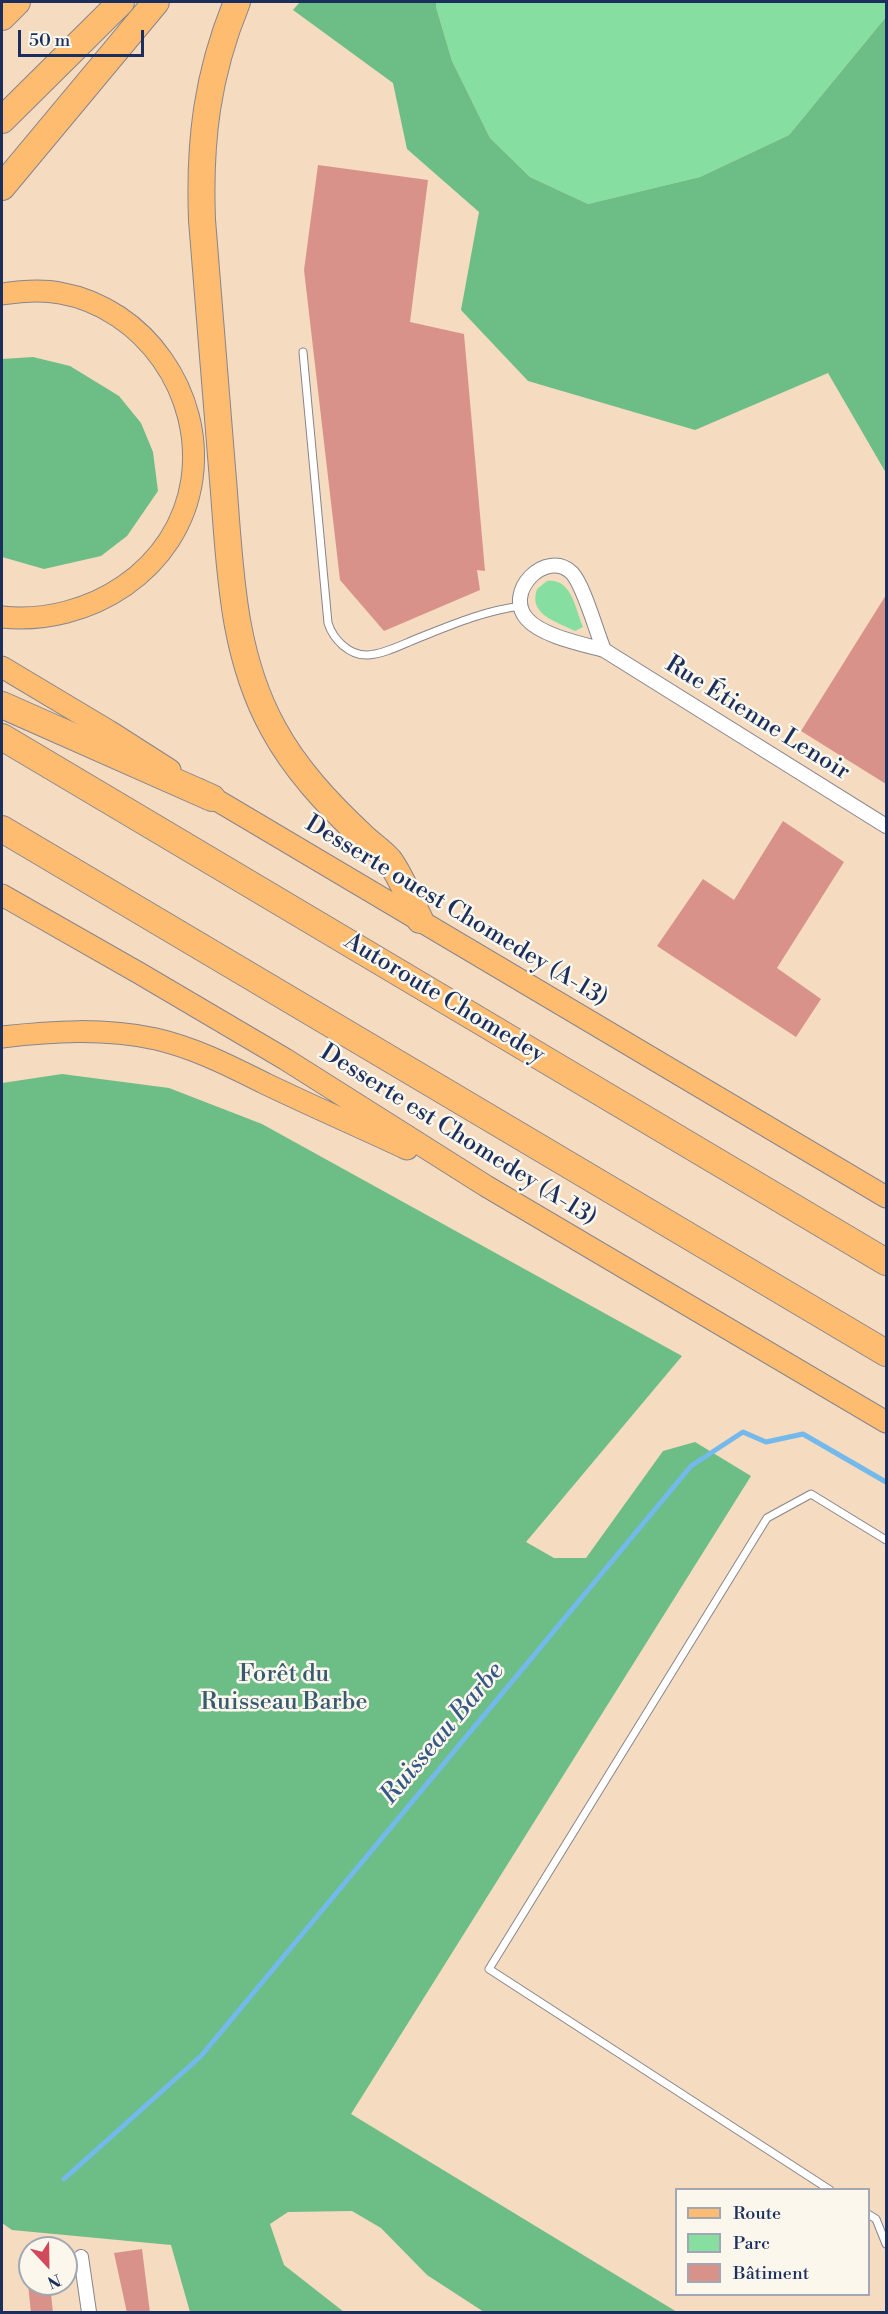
<!DOCTYPE html>
<html>
<head>
<meta charset="utf-8">
<style>
	body { margin:0 }
	#map { position:relative; width:888px; height:2314px; overflow:hidden; background:#f5dbbf; font-family:"Libre Bodoni",serif }
	canvas { display:block }
	.frame { position:absolute; inset:0; border:3px solid #1b2f5e; pointer-events:none }
	.legend { position:absolute; left:675px; top:2188px; width:195px; height:108px; box-sizing:border-box; background:#fbf7ec; border:2px solid #a1a7b3; margin:0; padding:8px 10px; list-style:none; font-size:18px; color:#1b2f5e }
	.legend li { display:flex; align-items:center; gap:12px; height:30px }
	.legend b { width:30px; border:2px solid #a1a7b3 }
	.north { position:absolute; left:18px; top:2236px; width:60px; height:60px; box-sizing:border-box; background:#fbf7ec; border:2px solid #a1a7b3; border-radius:50%; rotate:158deg; font-size:16px; font-weight:700; line-height:24px; text-align:center; color:#1b2f5e }
	.north::after { content:''; display:block; margin:auto; width:21px; height:27px; background:#d1495b; clip-path:polygon(50% 0,100% 100%,50% 72%,0 100%) }
	.scale { position:absolute; left:18px; top:30px; width:126px; height:27px; box-sizing:border-box; border:3px solid #1b2f5e; border-top:0; padding-left:8px; font-size:18px; line-height:21px; white-space:nowrap; color:#1b2f5e; -webkit-text-stroke:4px #fbf7ec; paint-order:stroke }
</style>
</head>
<body>
<div id="map">
<canvas width="888" height="2314"></canvas>
<div class="frame"></div>
<ul class="legend">
<li><b style="height:8px;background:#febc70"></b>Route</li>
<li><b style="height:16px;background:#87dea1"></b>Parc</li>
<li><b style="height:16px;background:#d9928a"></b>Bâtiment</li>
</ul>
<div class="north">N</div>
<div class="scale">50 m</div>
</div>
<script>
const context = document.querySelector('canvas').getContext('2d');
context.lineJoin = 'round';
function fill(path, color) { context.fillStyle = color; context.fill(path, 'evenodd'); }
function strokePath(path, color, width, dash) { context.strokeStyle = color; context.lineWidth = width; context.lineCap = dash ? 'butt' : 'round'; context.setLineDash(dash || []); context.stroke(path); }
function write(font, color, halo, rows, align = 'center') {
  context.font = font + ' "Libre Bodoni",serif'; context.lineWidth = 5; context.setLineDash([]); context.textBaseline = 'middle'; context.strokeStyle = halo; context.fillStyle = color; for (const [text, x, y, turn = 0] of rows) {
    context.save(); context.translate(x, y); context.rotate((+turn || 0) * Math.PI / 180); context.textAlign = isNaN(turn) ? turn : align; if (halo) context.strokeText(text, 0, 0); context.fillText(text, 0, 0); context.restore();
  }
}
fill(new Path2D(`
	M436,2H886V17L789,135L700,177L588,204L530,177L490,138L452,61L436,7Z
	M547,581C572,578 575,609 583,627L575,631C556,621 528,615 537,589Z`), '#87dea1');
fill(new Path2D(`
	M300,2H436V7L452,61L490,138L530,177L588,204L700,177L789,135L886,17V473L828,373L695,430L528,381L461,310L479,212L407,149L393,83L293,10Z
	M33,357L70,366L119,396L141,423L153,452L158,491L127,536L101,556L44,569L2,557V359Z
	M62,1074L169,1088L262,1124L682,1356L526,1542L554,1558H586L663,1451L695,1442L751,1476L351,2114L677,2312H484L427,2275L381,2228L352,2211L288,2212L270,2224L284,2265L344,2312H190L171,2245L12,2230L2,2223V1083Z`), '#6dbd87');
strokePath(new Path2D(`
	M64,2179L201,2056L691,1466L743,1432L766,1442L803,1434L886,1482`), '#74b9eb', 5);
fill(new Path2D(`
	M318,165L428,180L410,322L464,334L485,571L477,570L480,590L384,631L340,580L304,270Z
	M886,595V784L801,731Z
	M783,821L844,862L777,968L821,999L796,1037L657,946L703,879L734,900Z
	M142,2249L150,2313H127L114,2253Z
	M28,2284H50L53,2313H31Z`), '#d9928a');
const service = new Path2D(`
	M303,352L328,623C333,639 349,656 368,655C384,654 401,645 416,639C451,625 483,611 521,606
	M830,2190L489,1969L767,1518L811,1494L886,1540
	M868,2214L876,2219L886,2244`);
const minor = new Path2D(`
	M604,650C596,631 584,586 572,573C546,548 503,592 527,619C542,636 582,644 604,650L886,826
	M81,2257L89,2312`);
const primary = new Path2D(`
	M2,294C21,291 41,289 60,293C145,308 204,394 192,479C179,570 89,626 2,617
	M2,667L109,731L170,770
	M198,789L886,1197
	M2,895L139,973L285,1059L486,1186L886,1422
	M2,1037C53,1031 104,1028 156,1039C195,1048 230,1066 266,1084C312,1106 360,1127 407,1149`);
const motorway = new Path2D(`
	M237,2C207,75 199,141 202,220C209,303 215,386 222,468C230,557 229,648 273,728C295,769 328,804 362,836C370,844 381,851 389,860C400,874 412,904 420,920
	M2,17L17,2
	M2,120L121,2
	M2,187L156,2
	M2,705L212,798
	M2,737L886,1262
	M2,829L886,1353`);
strokePath(service, '#88858e', 9);
strokePath(minor, '#88858e', 16);
strokePath(primary, '#88858e', 23);
strokePath(motorway, '#88858e', 28);
strokePath(service, '#fff', 7);
strokePath(minor, '#fff', 14);
strokePath(primary, '#febc70', 21);
strokePath(motorway, '#febc70', 26);
write('24px', '#1b2f5e', '#fbf7ec', [
	["Rue Étienne Lenoir",757,719,32],
	["Desserte ouest Chomedey (A-13)",456,912,31],
	["Autoroute Chomedey",444,999,31],
	["Desserte est Chomedey (A-13)",458,1136,32]
]);
write('24px', '#365b6f', '#fbf7ec', [
	["Forêt du",284,1675],
	["Ruisseau Barbe",284,1703]
]);
write('italic 26px', '#365888', '#fbf7ec', [
	["Ruisseau Barbe",443,1734,-50]
]);
</script>
</body>
</html>
